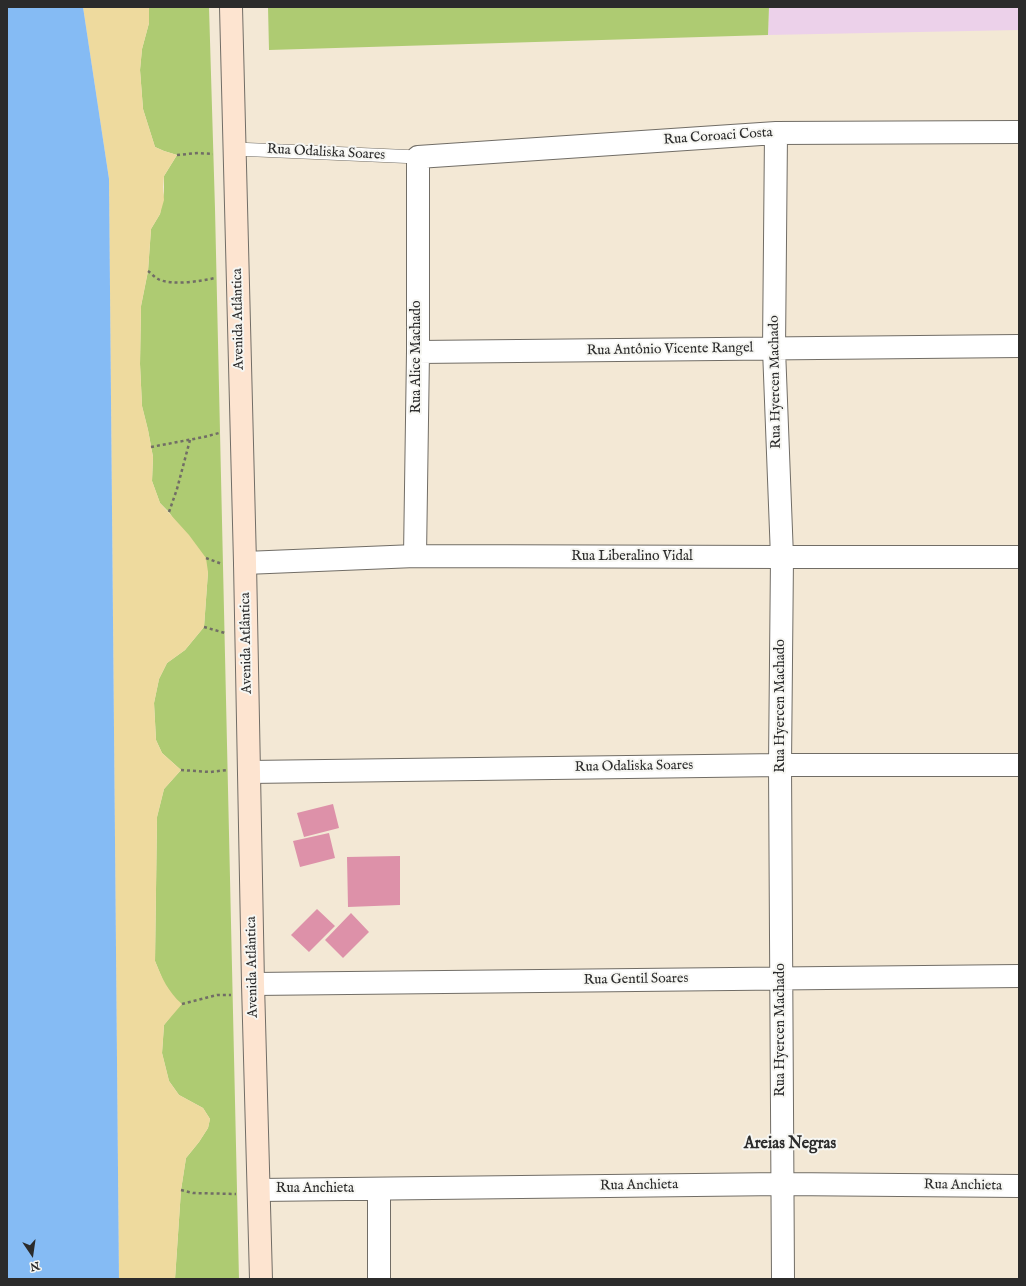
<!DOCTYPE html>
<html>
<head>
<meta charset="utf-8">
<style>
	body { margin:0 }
	#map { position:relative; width:1026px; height:1286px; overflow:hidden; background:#f3e8d5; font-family:"IM FELL English",serif }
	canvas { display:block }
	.frame { position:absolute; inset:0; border:8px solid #2b2b2b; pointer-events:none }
	.north { position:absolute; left:12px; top:1234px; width:40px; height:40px; -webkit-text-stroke:3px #f6f6f2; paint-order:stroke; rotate:167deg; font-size:11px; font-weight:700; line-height:16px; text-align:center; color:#2b2b2b }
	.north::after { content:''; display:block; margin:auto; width:14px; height:18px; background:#2b2b2b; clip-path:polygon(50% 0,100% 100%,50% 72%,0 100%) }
</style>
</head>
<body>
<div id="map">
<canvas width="1026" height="1286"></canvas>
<div class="frame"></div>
<div class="north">N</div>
</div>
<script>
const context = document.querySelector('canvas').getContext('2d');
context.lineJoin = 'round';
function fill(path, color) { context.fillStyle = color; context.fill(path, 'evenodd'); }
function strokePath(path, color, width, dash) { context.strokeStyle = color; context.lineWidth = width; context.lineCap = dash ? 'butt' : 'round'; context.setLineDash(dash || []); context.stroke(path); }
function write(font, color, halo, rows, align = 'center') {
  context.font = font + ' "IM FELL English",serif'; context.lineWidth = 4; context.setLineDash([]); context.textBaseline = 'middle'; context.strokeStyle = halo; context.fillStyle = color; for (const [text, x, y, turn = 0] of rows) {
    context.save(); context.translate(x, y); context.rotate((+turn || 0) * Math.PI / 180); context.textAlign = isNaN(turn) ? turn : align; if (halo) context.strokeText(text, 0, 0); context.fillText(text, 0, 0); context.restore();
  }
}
fill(new Path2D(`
	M769,7H1019V30L768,35Z`), '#ecd1ea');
fill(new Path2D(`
	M149,7H209L215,209L239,1279H175L181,1190L186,1158L199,1142L208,1128L210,1119L203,1108L179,1095L169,1081L162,1053L164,1025L171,1016L174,998L164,983L155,961L157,817L164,789L181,770L162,753L156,740L154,703L159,679L167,663L185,650L204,627L208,572L169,512L160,503L152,481L153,457L148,430L142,406L140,364L141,306L148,271L151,229L160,214L164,192V176L177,155L164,151L155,147L143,109L140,70L142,49L149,23Z
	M268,7H769L768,35L269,50Z`), '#aecb72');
fill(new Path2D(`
	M83,7H149V23L142,49L140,70L143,109L155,147L164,151L177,155L164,176L163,187L164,200L160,214L151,229L148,271L141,306L140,364L142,406L148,430L153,457L152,481L160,503L189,535L206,558L208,572L204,627L185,650L167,663L159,679L154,703L156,740L162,753L181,770L164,789L157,817L155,961C162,978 168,992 182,1004L164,1025L162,1053L169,1081L179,1095L203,1108L210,1119L208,1128L199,1142L186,1158L181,1190L175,1279H119L109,179Z`), '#eeda9e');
fill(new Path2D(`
	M7,7H83L109,179L119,1279H7Z`), '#85bbf4');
fill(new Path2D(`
	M333,804L339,828L304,837L297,813Z
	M329,833L335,858L300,867L293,841Z
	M400,856V905L348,907L347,857Z
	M317,909L335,926L309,952L291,935Z
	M351,913L369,932L343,958L325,940Z`), '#dd91a9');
const lane = new Path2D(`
	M235,149L418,157`);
const street = new Path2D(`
	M776,133L774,349L782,557L780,765L783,1279
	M418,352L1019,346
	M415,556L418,352V157L776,133L1019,132
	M245,563L415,556L782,557H1019
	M249,772L780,765H1019
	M253,984L1019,976
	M379,1189V1279
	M259,1190L782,1184L1019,1186`);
const secondary = new Path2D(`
	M231,7L245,563L253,984L261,1279`);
strokePath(lane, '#716d66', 14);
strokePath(street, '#716d66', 24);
strokePath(secondary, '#716d66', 24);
strokePath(new Path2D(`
	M177,155L198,153L213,154
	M148,271C151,273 154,277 158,279C171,286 201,281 215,278
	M151,447L204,437L219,433
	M169,512L177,489L190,440
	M206,558L222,564
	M204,627L225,633
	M181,770L210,772L227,770
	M182,1004L217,995H231
	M181,1190L193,1193L236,1194`), '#716d66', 2.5, [3, 3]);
strokePath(lane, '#fff', 13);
strokePath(street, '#fff', 22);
strokePath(secondary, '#fde4d0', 22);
write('14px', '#2b2b2b', '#f6f6f2', [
	["Rua Coroaci Costa",718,137,-4],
	["Rua Odaliska Soares",326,153,3],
	["Avenida Atlântica",239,319,-91],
	["Rua Antônio Vicente Rangel",670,350,-1],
	["Rua Alice Machado",417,357,-90],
	["Rua Hyercen Machado",776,382,-91],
	["Rua Liberalino Vidal",632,557],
	["Avenida Atlântica",247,643,-91],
	["Rua Hyercen Machado",781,706,-90],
	["Rua Odaliska Soares",634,767,-1],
	["Avenida Atlântica",253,967,-91],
	["Rua Gentil Soares",636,980,-1],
	["Rua Hyercen Machado",781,1030,-90],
	["Rua Anchieta",639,1186,-1],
	["Rua Anchieta",963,1186,1],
	["Rua Anchieta",315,1189]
]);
write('bold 16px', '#2b2b2b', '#f6f6f2', [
	["Areias Negras",790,1145]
]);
</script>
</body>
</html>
